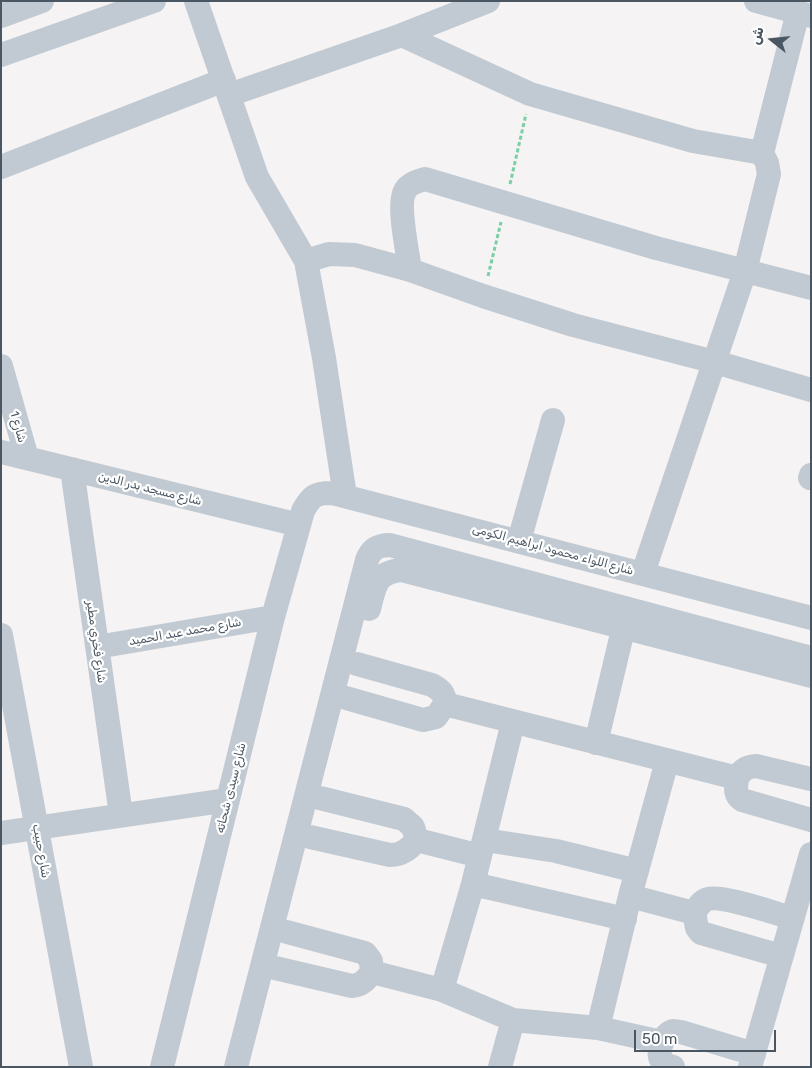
<!DOCTYPE html>
<html>
<head>
<meta charset="utf-8">
<style>
	body { margin:0 }
	#map { position:relative; width:812px; height:1068px; overflow:hidden; background:#f5f3f3; font-family:Rubik,Vazirmatn,sans-serif }
	canvas { display:block }
	.frame { position:absolute; inset:0; border:2px solid #4a5661; pointer-events:none }
	.north { position:absolute; left:747px; top:15px; width:50px; height:50px; -webkit-text-stroke:4px #fff; paint-order:stroke; rotate:286deg; font-size:14px; font-weight:700; line-height:20px; text-align:center; color:#4a5661 }
	.north::after { content:''; display:block; margin:auto; width:18px; height:22px; background:#4a5661; clip-path:polygon(50% 0,100% 100%,50% 72%,0 100%) }
	.scale { position:absolute; left:634px; top:1030px; width:142px; height:22px; box-sizing:border-box; border:2px solid #4a5661; border-top:0; padding-left:6px; font-size:15px; line-height:18px; white-space:nowrap; color:#4a5661; -webkit-text-stroke:4px #fff; paint-order:stroke }
</style>
</head>
<body>
<div id="map">
<canvas width="812" height="1068"></canvas>
<div class="frame"></div>
<div class="north">ش</div>
<div class="scale">50 m</div>
</div>
<script>
const context = document.querySelector('canvas').getContext('2d');
context.lineJoin = 'round';
function strokePath(path, color, width, dash) { context.strokeStyle = color; context.lineWidth = width; context.lineCap = dash ? 'butt' : 'round'; context.setLineDash(dash || []); context.stroke(path); }
function write(font, color, halo, rows, align = 'center') {
  context.font = font + ' Rubik,Vazirmatn,sans-serif'; context.lineWidth = 4.5; context.setLineDash([]); context.textBaseline = 'middle'; context.strokeStyle = halo; context.fillStyle = color; for (const [text, x, y, turn = 0] of rows) {
    context.save(); context.translate(x, y); context.rotate((+turn || 0) * Math.PI / 180); context.textAlign = isNaN(turn) ? turn : align; if (halo) context.strokeText(text, 0, 0); context.fillText(text, 0, 0); context.restore();
  }
}
strokePath(new Path2D(`
	M510,184L526,114
	M488,276L501,222`), '#7ad0a6', 3, [4, 2.5]);
strokePath(new Path2D(`
	M196,1L257,177L306,261L324,358L345,496
	M756,1L811,16
	M1,16L42,1
	M402,35L530,94L693,141L762,153
	M1,55L154,1
	M229,95L402,35L488,1
	M1,167L224,80
	M306,261L329,254L355,255L410,270L483,296L573,325L715,362L811,390
	M410,270C408,254 397,204 405,191C408,184 418,181 425,179L656,248L811,288
	M1,366L27,458
	M1,452L299,525
	M72,469L121,815
	M810,478L811,475
	M519,541L553,420
	M643,573L745,271L769,174L767,163L762,153L798,12
	M369,609C375,586 375,573 401,570L811,676
	M1,635L81,1067
	M97,647L273,617
	M357,664L432,685C441,690 445,694 445,704L737,778C742,770 746,767 756,766L811,779
	M346,698L423,720L436,717L445,704
	M596,743L627,613
	M737,778C736,788 734,794 742,800L811,820
	M1,833L228,800
	M310,837L390,855C402,855 409,849 417,840L413,827L404,819L320,798
	M417,840L480,856
	M485,840L556,851L637,871
	M473,884L625,919
	M630,896L694,913
	M781,956L701,933L697,928L694,913C698,907 701,901 708,899C723,895 774,913 792,918
	M275,968L352,986C362,985 366,980 372,972L371,961L365,953L287,932
	M372,972L442,990L513,1020L500,1067
	M442,990L473,884L513,722
	M513,1020L598,1028L662,1042
	M598,1028L630,896L667,761
	M162,1067L273,617L303,511C311,496 315,493 332,493L811,618
	M236,1067L367,560C371,549 378,545 390,545L811,658
	M673,1067C669,1066 664,1064 662,1061C656,1053 663,1034 673,1031C676,1031 679,1032 681,1032L754,1054
	M750,1067L811,854`), '#c1cad2', 24);
write('12px', '#4a5661', '#fff', [
	["شارع 1",18,427,74],
	["شارع مسجد بدر الدين",150,489,14],
	["شارع اللواء محمود ابراهيم الكومى",553,550,15],
	["شارع محمد عبد الحميد",185,632,-10],
	["شارع فخري مطير",96,642,82],
	["شارع سيدى شحاته",231,788,-76],
	["شارع حبيب",41,851,80]
]);
</script>
</body>
</html>
